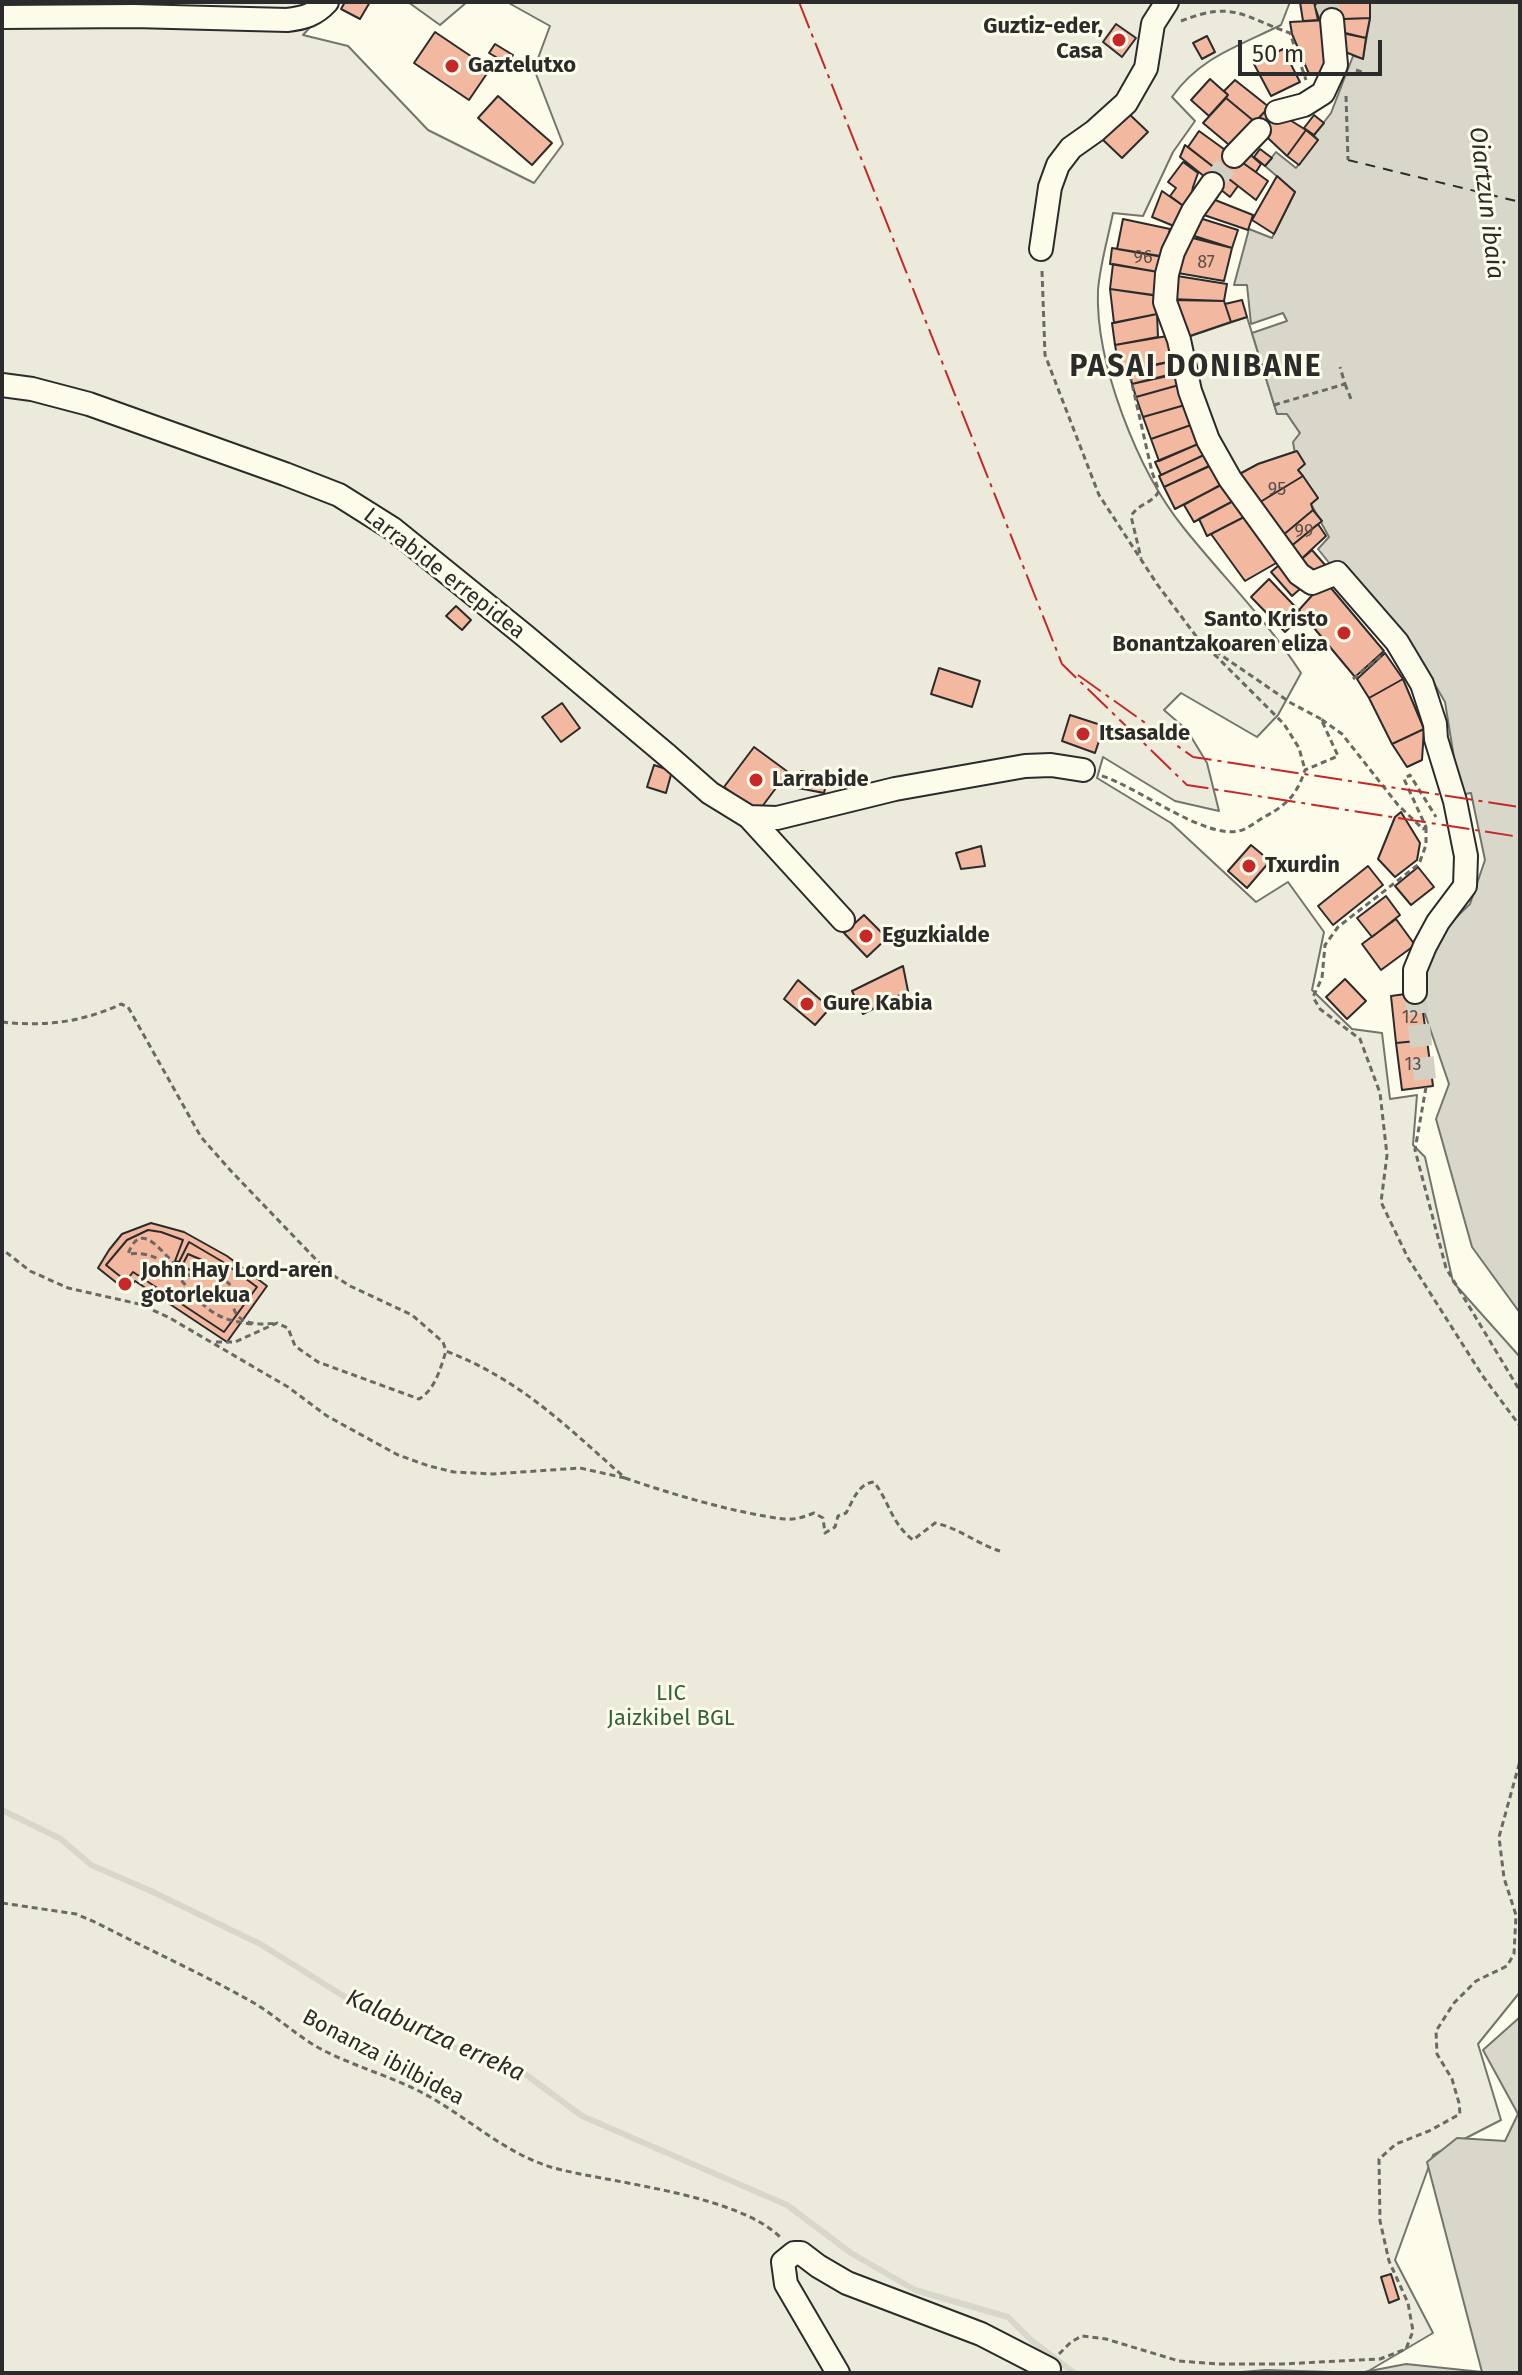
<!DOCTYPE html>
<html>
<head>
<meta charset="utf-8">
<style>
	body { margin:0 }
	#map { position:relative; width:1522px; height:2375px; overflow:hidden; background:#fdfbea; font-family:"Fira Sans",sans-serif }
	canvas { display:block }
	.frame { position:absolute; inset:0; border:4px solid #2b2b2b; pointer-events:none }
	.scale { position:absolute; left:1238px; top:40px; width:144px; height:36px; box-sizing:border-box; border:4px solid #2b2b2b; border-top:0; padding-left:10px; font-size:24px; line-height:28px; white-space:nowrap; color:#2b2b2b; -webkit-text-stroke:6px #fdfbea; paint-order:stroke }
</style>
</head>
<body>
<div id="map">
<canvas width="1522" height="2375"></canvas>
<div class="frame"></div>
<div class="scale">50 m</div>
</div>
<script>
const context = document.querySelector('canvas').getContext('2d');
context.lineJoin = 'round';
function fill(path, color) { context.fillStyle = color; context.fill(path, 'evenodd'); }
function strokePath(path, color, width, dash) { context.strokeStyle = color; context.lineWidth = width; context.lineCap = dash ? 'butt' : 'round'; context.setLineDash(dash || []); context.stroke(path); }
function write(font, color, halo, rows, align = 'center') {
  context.font = font + ' "Fira Sans",sans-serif'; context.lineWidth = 6; context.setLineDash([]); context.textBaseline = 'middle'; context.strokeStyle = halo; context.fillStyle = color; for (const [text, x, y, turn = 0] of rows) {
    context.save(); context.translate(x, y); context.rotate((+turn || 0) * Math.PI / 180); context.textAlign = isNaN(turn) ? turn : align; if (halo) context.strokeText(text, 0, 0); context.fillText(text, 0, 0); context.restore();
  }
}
const green = new Path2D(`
	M2,2H333L303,35L348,46L428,130L534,183L563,144L534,69L550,26L507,2H1290L1281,25C1239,46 1200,57 1172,97L1195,121L1173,152L1143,216L1113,213C1108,238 1100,265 1098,290C1095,363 1138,471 1183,527C1222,576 1267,620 1301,673L1278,715L1257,737L1181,693L1164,710L1187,730L1207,763L1219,811L1175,801L1103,757L1097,778L1171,823L1256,902L1288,882L1324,932L1312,990L1352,1029L1382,1033L1390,1099L1417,1095L1413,1145L1425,1157L1453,1282L1520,1357V1992L1478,2044L1501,2120L1433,2155L1395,2260L1433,2333L1365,2373L1266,2370L1229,2373H2Z
	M408,2H467L440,25Z`);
fill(green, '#ecebdb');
strokePath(green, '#74746e', 2);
const parking = new Path2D(`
	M1247,317L1277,414H1287L1300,433L1297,451L1258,464L1231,479L1179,340Z`);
fill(parking, '#eceadb');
strokePath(parking, '#74746e', 2);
const water = new Path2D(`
	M1370,2H1520V1313L1472,1247L1436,1119L1449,1084L1425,1014L1420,986L1442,931L1470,904L1485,860L1471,793L1460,795L1445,702L1412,645L1340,562L1334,569L1318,549L1329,537L1311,504L1318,498L1298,470L1293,442L1300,433L1287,414H1277L1252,333L1287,321L1283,313L1251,324L1247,285H1234L1249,229L1272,238L1295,192L1265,166L1276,152L1296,168L1318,140L1314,135L1331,113L1353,56L1363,58L1370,18Z
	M1520,2017V2373H1359L1406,2364L1482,2372L1427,2162L1457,2138L1505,2141L1518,2114L1483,2050Z`);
fill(water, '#d8d7c9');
strokePath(water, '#74746e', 2);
strokePath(new Path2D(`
	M2,1810L61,1839L91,1865L151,1891L262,1945L353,2002L436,2041L521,2071L582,2116L787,2205L851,2253L915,2290L1008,2317L1031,2340L1074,2373`), '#d8d7c9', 6);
strokePath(new Path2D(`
	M1348,160L1520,202`), '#2b2b2b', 2, [10, 8]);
const building = new Path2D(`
	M345,2H370L360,19L341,9Z
	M1300,2H1314L1318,20L1303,21Z
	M1315,2H1370V18L1320,20Z
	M1370,18L1366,38L1341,32L1343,19Z
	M1328,20L1324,76L1309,74L1292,34L1290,22Z
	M1116,24L1136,38L1122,57L1103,42Z
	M435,32L490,69L469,100L414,63Z
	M1337,32L1366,38L1363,59L1335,48Z
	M1207,36L1215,52L1202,59L1193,43Z
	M495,44L513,55L508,64L489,53Z
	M1283,49L1300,82L1271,96L1254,64Z
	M1210,79L1228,95L1209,116L1191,100Z
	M1235,80L1269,107L1255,122L1226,98L1228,95L1224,91Z
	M498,96L552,143L532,165L478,118Z
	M1226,98L1255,122L1234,149L1203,123Z
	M1269,107L1306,130L1287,156L1253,124Z
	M1127,112L1148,132L1122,158L1102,139Z
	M1314,115L1324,123L1314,135L1304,128Z
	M1306,130L1318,140L1299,165L1287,156Z
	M1199,131L1268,181L1256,200L1188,147Z
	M1185,145L1238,186L1230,197L1180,157Z
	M1244,149L1261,164L1256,172L1237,159Z
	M1260,149L1272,158L1265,166L1254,157Z
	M1183,162L1198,173L1193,187L1189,210L1170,196L1176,188L1168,182Z
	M1277,176L1295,192L1274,234L1252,220Z
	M1162,191L1189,210L1181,229L1152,217Z
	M1205,196L1253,215L1248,230L1198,213Z
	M1193,216L1238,230L1232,248L1188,234Z
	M1123,219L1170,229L1163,257L1117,249Z
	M1181,235L1232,248L1224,281L1172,272Z
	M1112,248L1166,257L1164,273L1110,264Z
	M1113,264L1164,273L1161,296L1110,289Z
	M1171,275L1227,284L1224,301L1169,299Z
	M1110,289L1158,296L1157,314L1114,323Z
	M1171,300L1224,301L1231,322L1181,339Z
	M1242,300L1247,317L1231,322L1225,304Z
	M1157,314L1158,337L1115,345L1112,323Z
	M1173,335L1177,360L1120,372L1115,345Z
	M1169,362L1172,375L1132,384L1129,371Z
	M1176,373L1179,385L1136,397L1132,384Z
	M1179,385L1185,405L1143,417L1136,397Z
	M1185,405L1191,425L1151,439L1143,417Z
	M1191,425L1198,444L1159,461L1151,439Z
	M1198,444L1204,455L1161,475L1155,462Z
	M1297,451L1305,464L1298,470L1303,476L1252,507L1232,478L1258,464Z
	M1206,454L1211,465L1164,487L1159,476Z
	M1212,465L1221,485L1175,509L1164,487Z
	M1303,476L1318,498L1311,504L1313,510L1276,541L1252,507Z
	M1227,481L1237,499L1194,522L1184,505Z
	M1237,499L1246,516L1207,536L1199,519Z
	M1313,510L1322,521L1284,552L1276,541Z
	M1246,516L1278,562L1245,581L1211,534Z
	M1318,524L1326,536L1296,564L1284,552Z
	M1312,550L1326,566L1311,578L1296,564Z
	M1279,565L1300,589L1292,596L1271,572Z
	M1269,579L1303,615L1285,632L1251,597Z
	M1325,581L1384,651L1355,677L1299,610Z
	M456,606L471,620L462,630L446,616Z
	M1385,653L1403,679L1369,698L1357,679Z
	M939,668L980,681L972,707L931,694Z
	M1403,679L1424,729L1392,744L1369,698Z
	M562,703L580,728L561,742L542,717Z
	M1070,715L1104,726L1095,753L1062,741Z
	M1424,729L1422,760L1407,767L1392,744Z
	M754,747L788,772L758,812L724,787Z
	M654,765L672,771L666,793L647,787Z
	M801,771L828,777L824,793L798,788Z
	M1401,812L1420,843L1417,860L1395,877L1378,859L1395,817Z
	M1251,845L1270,861L1247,888L1228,871Z
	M981,846L985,866L961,869L956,853Z
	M1368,866L1383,885L1333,925L1318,906Z
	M1418,867L1434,887L1411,905L1395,886Z
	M1386,896L1400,915L1372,937L1357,918Z
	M864,915L887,938L867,957L844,933Z
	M1396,919L1415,945L1381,970L1362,944Z
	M903,966L908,991L863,1014L852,991Z
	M1345,979L1366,1001L1347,1019L1326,997Z
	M798,980L830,1008L815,1025L784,999Z
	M1420,992L1427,1040L1396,1043L1391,996Z
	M1427,1040L1433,1086L1402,1090L1396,1043Z
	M151,1223L184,1232L227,1256L267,1286L227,1342L135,1281L127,1291L98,1268L109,1250L122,1234ZM148,1230L161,1232L183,1240L175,1261L179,1262L189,1242L223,1262L257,1287L224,1332L133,1272L126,1281L106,1265L127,1240Z
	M148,1230L161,1232L183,1240L175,1261L179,1262L189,1242L223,1262L257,1287L224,1332L133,1272L126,1281L106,1265L127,1240ZM188,1254L202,1260L196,1273L182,1266Z
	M188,1254L202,1260L196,1273L182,1266Z
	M1391,2274L1399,2299L1389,2303L1381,2277Z`);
fill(building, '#f2b8a0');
strokePath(building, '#2b2b2b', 2);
strokePath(new Path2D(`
	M1326,2L1332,20
	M1212,184L1234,156
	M1415,992L1426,1087`), '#d3d1c4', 22, [22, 11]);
const minor = new Path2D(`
	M2,17L134,16L287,20C304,18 315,15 327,2
	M1277,112L1304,105L1323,93L1336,65L1332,20
	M1234,156L1259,130
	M1212,184L1193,211L1173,252L1167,274L1165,302L1179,340L1190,391L1208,440L1230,479L1299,574L1312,583L1337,573L1397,642L1422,684L1435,724L1436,739L1455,801L1466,856L1465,886L1438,922L1425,946L1415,970V992
	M1041,249L1050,187L1058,165L1071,148L1095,131L1126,103L1146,68L1153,24L1167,2
	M2,385L32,389L89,404L285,474L339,495L393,529L524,635L668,756L710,793L749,817L843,920
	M749,817L777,818L895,789L1025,766L1051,765L1083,770
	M838,2373L786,2284L783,2262L794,2253H801L818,2266L847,2283L981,2334L1049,2369`);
strokePath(minor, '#2b2b2b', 26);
strokePath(new Path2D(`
	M1181,21C1234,0 1243,17 1290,33L1306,80
	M1356,70L1365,73
	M1346,96L1348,160
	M1042,271L1045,355L1099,495L1157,584L1199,640L1291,703L1321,719
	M1130,375L1152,472L1159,491C1153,503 1138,504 1131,516L1141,558
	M1345,384L1351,399
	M1274,405L1345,384L1340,367
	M1207,647L1284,724L1299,748L1305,770
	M1353,679L1382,655
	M1102,776C1138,787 1204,839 1239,831C1248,829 1258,820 1266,816C1288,804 1297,794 1305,770L1338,756L1321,719L1342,734L1398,805L1423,829L1426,827L1404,779L1410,775L1436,817
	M1426,827V845L1419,864L1338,927L1325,945L1322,978L1313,997L1320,1009L1360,1039L1380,1093L1387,1155L1381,1202L1408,1258L1482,1375L1520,1426
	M2,1022C44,1027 83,1022 121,1004L128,1007L201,1137L231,1171L328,1272L350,1286L412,1315L443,1342L446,1351C521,1380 566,1426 625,1478L580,1468L493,1474L454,1472L429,1466L398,1455L327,1416L288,1387L168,1317L139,1304L68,1288L30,1271L2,1249
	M1426,1087L1415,1150L1446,1268L1520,1391
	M252,1324C235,1322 220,1319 206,1307C179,1285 170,1249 128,1254C144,1211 169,1269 191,1276C203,1280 215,1272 226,1281C235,1288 233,1294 233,1303C234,1326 261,1325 277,1323
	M216,1342H235L277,1323L288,1328L295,1346L318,1362L419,1399C435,1390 441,1367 446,1351
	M625,1478C671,1494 735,1513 784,1519C795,1520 804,1517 814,1513L823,1518L825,1533L835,1527L838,1516L846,1513C853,1501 858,1483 874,1482C890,1503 891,1523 913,1540L935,1523C959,1528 977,1544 1000,1551
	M2,1903L76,1914L97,1923C149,1950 203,1974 254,2003C276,2016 296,2035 319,2048C354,2067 395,2077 430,2097C474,2122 512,2159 562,2170C621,2184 740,2196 781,2238
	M1059,2354L1071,2342L1082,2336L1106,2339L1179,2361L1220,2364H1282L1380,2359L1406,2349L1413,2331L1408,2303L1389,2261L1380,2221L1379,2159L1396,2144L1429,2131L1460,2114L1459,2103L1452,2079L1437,2054L1436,2031L1454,2003L1476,1981L1507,1966L1514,1954L1516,1915L1504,1878L1499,1837L1520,1761`), '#6a6964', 3, [6, 4]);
strokePath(minor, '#fdfbea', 22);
strokePath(new Path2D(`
	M799,2L1062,664L1187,785L1520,837
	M1078,675L1193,757L1520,807`), '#c62828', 2, [28, 6, 4, 6]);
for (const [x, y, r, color] of [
	[1119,40,8,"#c62828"],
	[452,66,8,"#c62828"],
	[1344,633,8,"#c62828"],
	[1083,734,8,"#c62828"],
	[756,780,8,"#c62828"],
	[1249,866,8,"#c62828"],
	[866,936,8,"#c62828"],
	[807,1004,8,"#c62828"],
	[125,1284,8,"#c62828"]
]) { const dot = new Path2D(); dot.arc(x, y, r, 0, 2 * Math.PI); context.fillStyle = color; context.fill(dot); strokePath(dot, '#fdfbea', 3); }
write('18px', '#5d4e48', null, [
	["96",1143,258],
	["87",1206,263],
	["95",1277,490],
	["99",1304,532],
	["12",1410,1018],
	["13",1413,1065]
]);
write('bold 22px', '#2b2b2b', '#fdfbea', [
	["Guztiz-eder,",1103,27,"right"],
	["Casa",1103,52,"right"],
	["Gaztelutxo",468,66],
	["Santo Kristo",1328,620,"right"],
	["Bonantzakoaren eliza",1328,645,"right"],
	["Itsasalde",1099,734],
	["Larrabide",772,780],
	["Txurdin",1265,866],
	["Eguzkialde",882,936],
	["Gure Kabia",823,1004],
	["John Hay Lord-aren",141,1271],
	["gotorlekua",141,1296]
], 'left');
write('22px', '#2b2b2b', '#fdfbea', [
	["Larrabide errepidea",444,574,38],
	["Bonanza ibilbidea",383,2058,28]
]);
write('22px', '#34623c', '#fdfbea', [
	["LIC",671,1694],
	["Jaizkibel BGL",671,1719]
]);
write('italic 24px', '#2b2b2b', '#fdfbea', [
	["Oiartzun ibaia",1486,203,83],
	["Kalaburtza erreka",435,2036,24]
]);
context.letterSpacing = '2px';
write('bold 30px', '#2b2b2b', '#fdfbea', [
	["PASAI DONIBANE",1196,368]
]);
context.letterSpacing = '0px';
</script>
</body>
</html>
